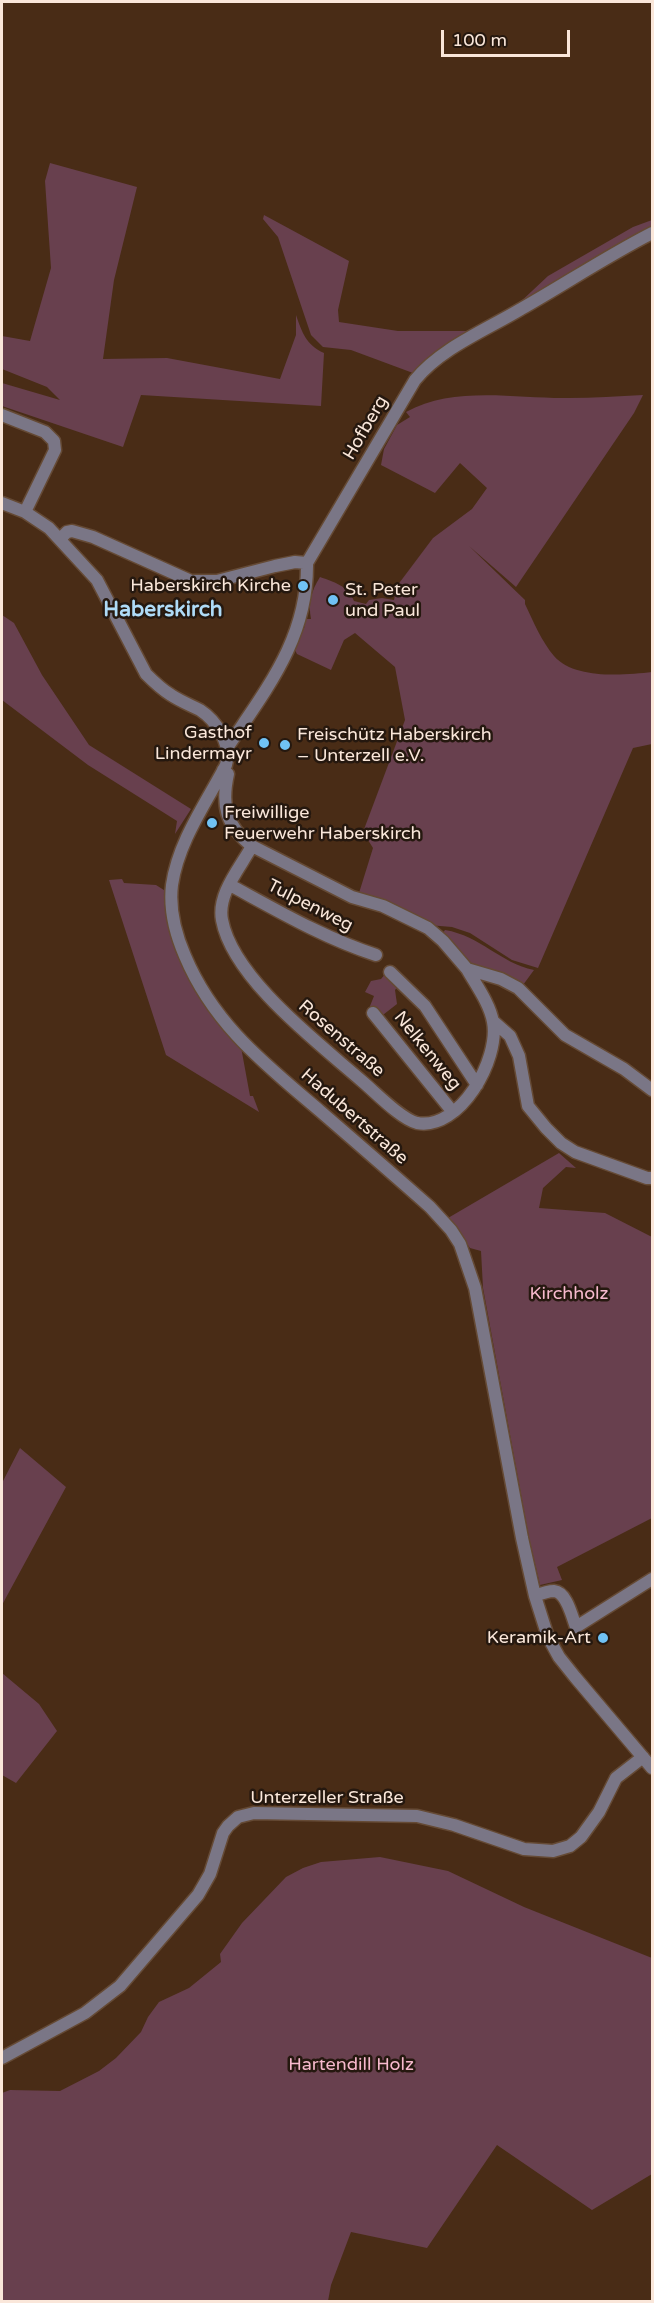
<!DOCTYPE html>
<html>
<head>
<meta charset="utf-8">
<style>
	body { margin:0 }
	#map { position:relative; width:654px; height:2303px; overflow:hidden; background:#492c16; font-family:"Varela Round",sans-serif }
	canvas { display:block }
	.frame { position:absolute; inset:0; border:3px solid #fae7da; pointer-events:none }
	.scale { position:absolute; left:441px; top:30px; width:129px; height:27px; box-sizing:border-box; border:3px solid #fae7da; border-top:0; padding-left:8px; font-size:18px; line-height:21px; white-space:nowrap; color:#fae7da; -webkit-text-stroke:4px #25180f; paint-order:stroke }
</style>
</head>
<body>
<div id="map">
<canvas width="654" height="2303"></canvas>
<div class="frame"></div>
<div class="scale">100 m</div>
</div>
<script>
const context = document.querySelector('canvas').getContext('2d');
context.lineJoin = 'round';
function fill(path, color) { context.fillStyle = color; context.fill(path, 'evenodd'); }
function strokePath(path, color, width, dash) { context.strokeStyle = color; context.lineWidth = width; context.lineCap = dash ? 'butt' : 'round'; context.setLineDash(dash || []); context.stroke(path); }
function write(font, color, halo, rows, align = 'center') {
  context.font = font + ' "Varela Round",sans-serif'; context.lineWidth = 5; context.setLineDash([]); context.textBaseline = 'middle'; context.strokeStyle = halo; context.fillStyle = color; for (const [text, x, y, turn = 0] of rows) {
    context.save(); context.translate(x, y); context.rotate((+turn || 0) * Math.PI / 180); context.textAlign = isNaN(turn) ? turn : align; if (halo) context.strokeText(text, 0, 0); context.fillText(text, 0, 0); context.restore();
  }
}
fill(new Path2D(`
	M50,163L137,187L114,280L103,359L167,358L280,379L296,335V315C302,332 306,345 324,353L321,406L141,395L123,447L2,406V383L60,400L47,387L2,369V336L30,341L51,268L45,181Z
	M264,215L349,261L338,310L339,322L398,331H475L448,346L413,373L351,350L323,347L311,335L278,237L263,219Z
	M652,220V230L516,306L548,276L633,227Z
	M643,395L634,413L516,587L469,546L525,600V604C533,621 542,642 554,656C575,680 625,675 652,672V744L633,748L538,968L512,960L470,933L452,927L428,925L359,893L373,848L363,832L405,720L395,667L355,633L344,640L331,670L297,654L294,648L305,626V619H311C308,604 311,591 320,577C334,582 348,586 354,601L366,604L369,600L382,598L394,600L397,586L433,538L472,509L487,488L460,463L435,493L381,465L384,449L397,425L410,417L406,412C454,385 517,399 569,398C594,398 618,396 643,395Z
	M2,615L14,623L42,675L89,745L191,809L175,834L177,821L88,765L2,700Z
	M122,879L124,883L156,885L167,892L175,939L241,1047L250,1096H253L259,1112L166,1055L109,880Z
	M445,930C481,936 500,963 534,970L523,985L472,966L442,934Z
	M386,973L401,983L395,990L397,1004L379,1018L370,1006L374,996L365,992L371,981L381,979Z
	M559,1153L576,1168L566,1167L543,1188L539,1208L605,1213L652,1237V1518L557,1567L562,1580L540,1585L529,1538L483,1288L481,1251L470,1248L448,1218Z
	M20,1448L66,1487L2,1605V1483Z
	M2,1673L39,1704L57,1731L16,1783L2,1775Z
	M380,1857L448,1871L524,1907L652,1958V2001L651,2005L652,2006V2174L592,2210L497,2145L427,2248L351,2232L331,2285L328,2301H2V2093L10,2090L60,2091L99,2071L116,2058L141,2032L148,2017L159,2002L189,1988L221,1962L220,1954L242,1923L286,1877L303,1868L321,1862Z`), '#68404e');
const minor = new Path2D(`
	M2,415L45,432L54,441L55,450L25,512
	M2,503L25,512L49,528L97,580L146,674C154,682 161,689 171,695C180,701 190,705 200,710C217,721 232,745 226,765C206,803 178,842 172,885C169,910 175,933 185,956C214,1025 265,1064 320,1111C357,1143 394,1175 430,1207L451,1230L460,1244L475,1288L522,1538L535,1596L548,1637L559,1657L575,1677L652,1768
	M60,539L67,532L72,531L93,537L191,581H217L275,566L295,562L307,563
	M307,563L415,380C441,348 486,330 521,309C565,284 607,256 652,233
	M227,748C267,688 308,638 307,563
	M223,770L228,774C221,806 226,826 252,846L352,897L383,906L428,928L443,941L467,969L501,979L518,988L565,1035L624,1069L652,1090
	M252,846C240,868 217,894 222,920C233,979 320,1044 363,1082C376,1093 401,1119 417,1123C460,1131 500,1059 493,1022C490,1004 476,985 467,969
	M230,885C278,911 324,938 376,955
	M390,972L425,1006L477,1085
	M373,1013L452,1111
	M493,1021L510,1036L519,1056L528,1106L546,1128L561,1143L575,1152L647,1178H652
	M535,1596C540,1594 548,1591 554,1591C567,1592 572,1617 576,1627L652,1579
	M2,2058L85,2013L120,1986L198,1895L210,1874L223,1833L228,1826L238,1817L254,1813L417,1816L454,1825L524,1849L553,1851L570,1846L581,1837L599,1812L616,1778L643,1757`);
strokePath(minor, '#654a35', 15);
strokePath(minor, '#7a7686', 12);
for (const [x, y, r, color] of [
	[303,586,6,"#70c2f4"],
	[333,600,6,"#70c2f4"],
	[264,743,6,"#70c2f4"],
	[285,745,6,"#70c2f4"],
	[212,823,6,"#70c2f4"],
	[603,1638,6,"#70c2f4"]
]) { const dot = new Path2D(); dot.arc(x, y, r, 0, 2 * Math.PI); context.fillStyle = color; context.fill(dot); strokePath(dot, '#25180f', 2); }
write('18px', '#fae7da', '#25180f', [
	["Hofberg",366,428,-60],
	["Tulpenweg",310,906,27],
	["Rosenstraße",341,1039,41],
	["Nelkenweg",427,1051,51],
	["Hadubertstraße",354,1117,41],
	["Unterzeller Straße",327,1798]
]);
write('18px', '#fae7da', '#25180f', [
	["Haberskirch Kirche",291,586],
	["St. Peter",345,590,"left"],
	["und Paul",345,611,"left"],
	["Gasthof",252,733],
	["Lindermayr",252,754],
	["Freischütz Haberskirch",297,735,"left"],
	["– Unterzell e.V.",297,756,"left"],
	["Freiwillige",224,813,"left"],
	["Feuerwehr Haberskirch",224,834,"left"],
	["Keramik-Art",591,1638]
], 'right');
write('18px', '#f7b9cd', '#25180f', [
	["Kirchholz",569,1294],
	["Hartendill Holz",351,2065]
]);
write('bold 21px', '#afdbf7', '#25180f', [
	["Haberskirch",163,610]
]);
</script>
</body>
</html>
